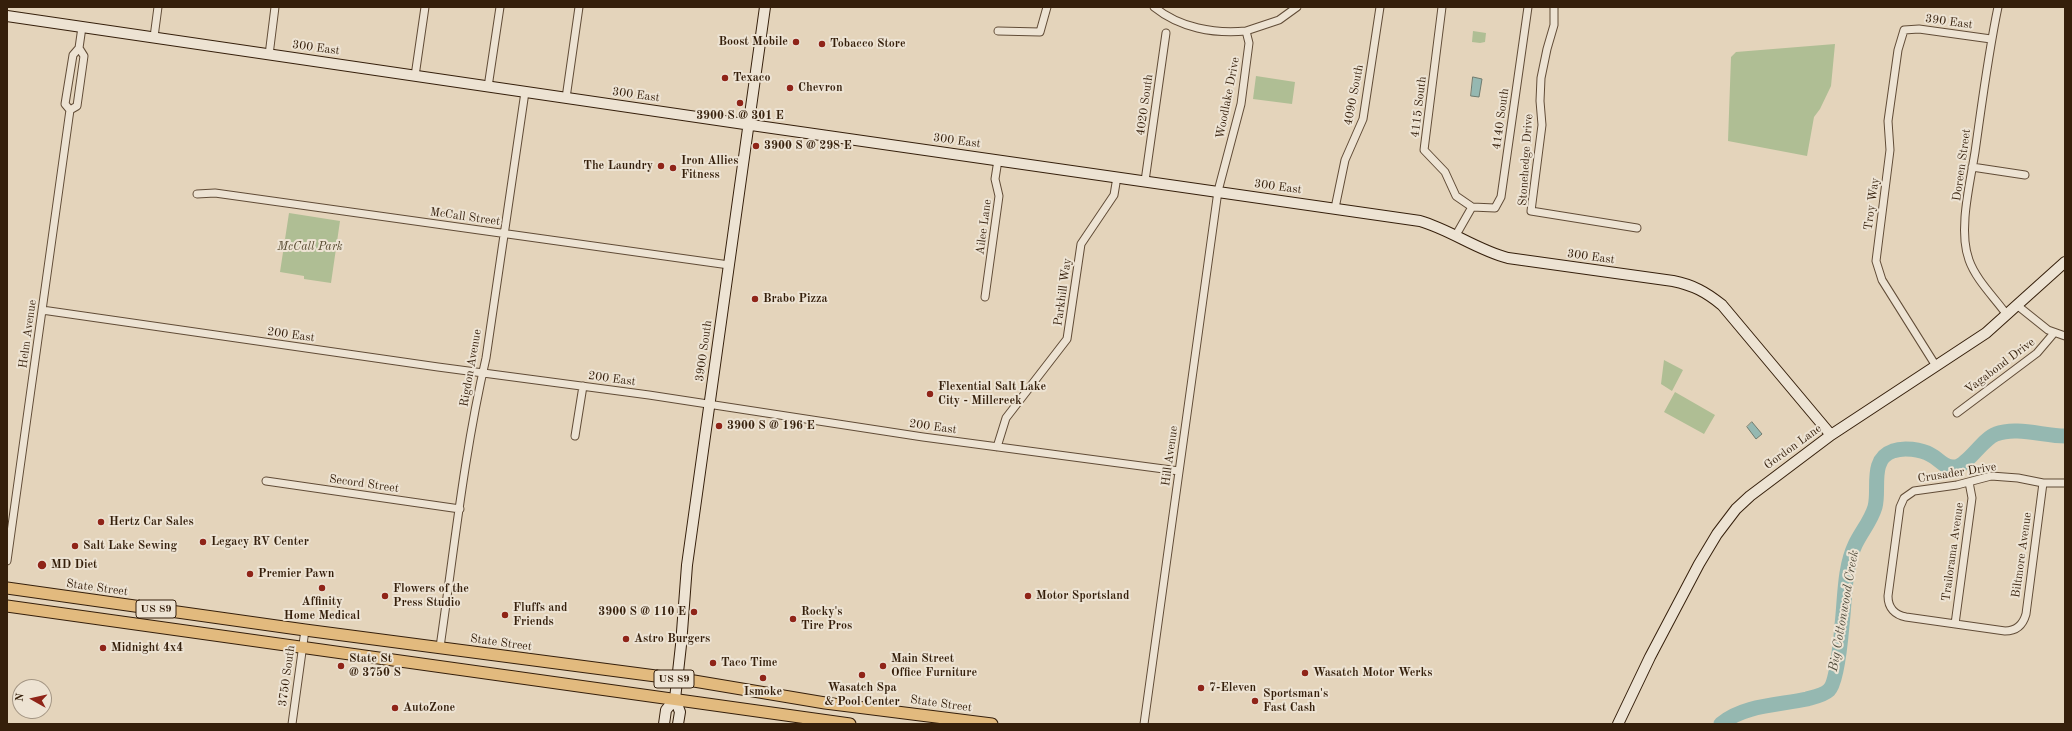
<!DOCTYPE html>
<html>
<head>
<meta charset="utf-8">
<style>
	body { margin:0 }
	#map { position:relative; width:2072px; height:731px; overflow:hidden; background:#e4d4bb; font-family:"Old Standard TT",serif }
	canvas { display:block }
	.frame { position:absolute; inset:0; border:8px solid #351f0b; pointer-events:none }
	.north { position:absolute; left:12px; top:679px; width:40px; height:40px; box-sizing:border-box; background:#ede3d3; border:1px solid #a39583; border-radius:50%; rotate:278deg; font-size:11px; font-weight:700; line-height:16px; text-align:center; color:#351f0b }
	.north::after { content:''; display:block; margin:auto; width:14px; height:18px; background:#8f2418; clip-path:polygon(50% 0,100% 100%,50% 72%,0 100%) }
</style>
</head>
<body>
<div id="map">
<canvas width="2072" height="731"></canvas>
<div class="frame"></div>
<div class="north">N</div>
</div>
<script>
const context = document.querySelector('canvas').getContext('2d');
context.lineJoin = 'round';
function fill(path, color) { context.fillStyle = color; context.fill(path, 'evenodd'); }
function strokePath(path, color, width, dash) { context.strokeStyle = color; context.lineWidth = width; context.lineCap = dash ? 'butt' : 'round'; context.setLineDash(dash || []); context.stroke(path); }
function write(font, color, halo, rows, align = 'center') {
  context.font = font + ' "Old Standard TT",serif'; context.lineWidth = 4; context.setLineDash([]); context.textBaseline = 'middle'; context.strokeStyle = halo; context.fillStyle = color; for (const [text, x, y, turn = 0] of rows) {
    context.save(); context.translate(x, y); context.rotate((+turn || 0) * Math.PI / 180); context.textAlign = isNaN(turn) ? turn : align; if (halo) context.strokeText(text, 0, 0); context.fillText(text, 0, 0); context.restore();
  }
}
fill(new Path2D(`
	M1473,31L1486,33L1485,42L1480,43L1472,42Z
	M1835,44L1831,86L1820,109L1814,117L1807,156L1728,141L1731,57L1736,52Z
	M1256,76L1295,82L1292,104L1253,99Z
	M289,213L340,221L331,283L304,279V276L280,272Z
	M1664,360L1683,370L1672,391L1661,384Z
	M1675,392L1715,415L1704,434L1664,412Z`), '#afbe94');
const water = new Path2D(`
	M1473,77L1482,79L1479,97L1471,96Z
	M1752,422L1762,434L1756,439L1747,427Z`);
fill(water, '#95b8b1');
strokePath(water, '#6f7b6f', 1);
strokePath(new Path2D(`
	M1721,724C1743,705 1780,705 1807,699C1814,697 1824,695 1829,690C1837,683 1841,637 1842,625C1845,600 1844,568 1855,545C1861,532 1871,521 1875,507C1880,489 1869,459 1893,451C1903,447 1921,449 1931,455C1939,459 1944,468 1954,467C1967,467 1982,439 1996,434C2016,426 2044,436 2065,436`), '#95b8b1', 15);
const street = new Path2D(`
	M1154,7C1180,28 1214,34 1246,31
	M1442,7L1424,150L1445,172L1456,196L1472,207L1456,235
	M1554,7V25L1547,49L1541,78L1540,101L1542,125L1531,211L1637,228
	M1998,7C1988,55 1982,103 1975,152C1970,184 1958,230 1969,260C1976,280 1995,298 2007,315
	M998,31L1040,32L1047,7
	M154,37L158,7
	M269,55L275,7
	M415,76L425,7
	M488,87L500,7
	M566,98L579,7
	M70,110L77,106L84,56L79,48
	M1972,167L2025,175
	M1145,181L1166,33
	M197,194L215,193L729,265
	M1472,207L1495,208L1501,197L1528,7
	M1335,208L1345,160L1363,119L1380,7
	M985,297L999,196L995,179L998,160
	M2018,306L2048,330L2065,336
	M42,310L438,367L649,395L923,437L1179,471
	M1936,366L1882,280L1876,261L1890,150L1888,121L1898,50L1904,30L1919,29L1991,39
	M1957,413L2037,353L2054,333
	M575,436L583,386
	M997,447L1006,418L1067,339L1081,244L1114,195L1117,177
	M266,481L460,509
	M2043,483L2026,614C2023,625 2016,631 2005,631L1906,617C1895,615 1888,608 1888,596L1900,507L1904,498L1914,491L1957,485L1991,476L2018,478L2043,483H2065
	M7,561L69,117L70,110L65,104L73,55L79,48L82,27
	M1955,624L1972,498L1969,482
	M440,647C454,551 464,453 486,358L525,92
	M292,724L305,630
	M1144,724L1218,191L1241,104L1249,43L1246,31L1279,20L1297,7`);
const secondary = new Path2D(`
	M7,16L765,127L1420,221C1451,230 1477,250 1508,258L1673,281C1693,285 1706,292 1722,305L1831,435
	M664,724L666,710L675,699
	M678,724L680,712L675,699L681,645L687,565L765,7
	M1618,724L1650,657L1699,564L1717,534L1736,509L1750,496L1831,435L1986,333L2065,262`);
const primary = new Path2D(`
	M7,588L305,630L694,681L825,703L992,724
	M7,606L850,724`);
strokePath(street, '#614c37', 9);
strokePath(secondary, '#351f0b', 12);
strokePath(primary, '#351f0b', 13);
strokePath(street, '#ede3d3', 7);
strokePath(secondary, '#ede3d3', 10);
strokePath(primary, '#e2ba7e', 11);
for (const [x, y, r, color] of [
	[796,42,4,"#8f2418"],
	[822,44,4,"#8f2418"],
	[725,78,4,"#8f2418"],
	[790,88,4,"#8f2418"],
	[740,103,4,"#8f2418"],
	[756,146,4,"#8f2418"],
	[661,166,4,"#8f2418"],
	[673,168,4,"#8f2418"],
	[755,299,4,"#8f2418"],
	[930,394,4,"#8f2418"],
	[719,426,4,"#8f2418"],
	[101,522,4,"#8f2418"],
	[203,542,4,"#8f2418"],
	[75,546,4,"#8f2418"],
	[42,565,5,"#8f2418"],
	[250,574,4,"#8f2418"],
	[322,588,4,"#8f2418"],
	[385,596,4,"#8f2418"],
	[1028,596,4,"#8f2418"],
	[694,612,4,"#8f2418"],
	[505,615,4,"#8f2418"],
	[793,619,4,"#8f2418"],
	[626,639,4,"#8f2418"],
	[103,648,4,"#8f2418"],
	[713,663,4,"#8f2418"],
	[341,666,4,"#8f2418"],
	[883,666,4,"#8f2418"],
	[1305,673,4,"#8f2418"],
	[862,675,4,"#8f2418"],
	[763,678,4,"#8f2418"],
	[1201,688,4,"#8f2418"],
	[1255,701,4,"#8f2418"],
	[395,708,4,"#8f2418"]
]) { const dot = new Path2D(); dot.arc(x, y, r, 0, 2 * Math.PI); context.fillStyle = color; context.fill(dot); strokePath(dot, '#ede3d3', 1.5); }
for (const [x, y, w] of [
	[156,609,40],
	[674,679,40]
]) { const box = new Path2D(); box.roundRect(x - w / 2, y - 9, w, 18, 3); context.fillStyle = '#ede3d3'; context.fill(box); strokePath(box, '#351f0b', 1); }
write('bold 11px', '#351f0b', null, [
	["US 89",156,609],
	["US 89",674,679]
]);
write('12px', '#351f0b', '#ede3d3', [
	["390 East",1949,22,8],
	["300 East",316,48,8],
	["300 East",636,95,8],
	["4090 South",1354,95,-79],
	["Woodlake Drive",1228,98,-79],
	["4020 South",1145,105,-82],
	["4115 South",1419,107,-83],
	["4140 South",1501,119,-82],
	["300 East",957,141,8],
	["Stonehedge Drive",1526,160,-86],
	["Doreen Street",1962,165,-82],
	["300 East",1278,187,8],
	["Troy Way",1872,204,-82],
	["McCall Street",465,217,8],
	["Ailee Lane",984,227,-82],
	["300 East",1591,257,8],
	["Parkhill Way",1063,292,-82],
	["Helm Avenue",28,334,-82],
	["200 East",291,335,8],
	["3900 South",704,351,-82],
	["Vagabond Drive",2000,366,-37],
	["Rigdon Avenue",471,368,-80],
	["200 East",612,379,8],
	["200 East",933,427,8],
	["Gordon Lane",1793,447,-36],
	["Hill Avenue",1170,456,-82],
	["Crusader Drive",1957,473,-9],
	["Secord Street",364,484,8],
	["Trailorama Avenue",1953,552,-82],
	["Biltmore Avenue",2022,555,-82],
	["State Street",97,588,8],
	["State Street",501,643,8],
	["3750 South",287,676,-82],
	["State Street",941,704,8]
]);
write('bold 12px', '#351f0b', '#ede3d3', [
	["Boost Mobile",788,42,"right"],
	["Tobacco Store",830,44],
	["Texaco",733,78],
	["Chevron",798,88],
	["3900 S @ 301 E",740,116,"center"],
	["3900 S @ 298 E",764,146],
	["Iron Allies",681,161],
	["Fitness",681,175],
	["The Laundry",653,166,"right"],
	["Brabo Pizza",763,299],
	["Flexential Salt Lake",938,387],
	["City - Millcreek",938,401],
	["3900 S @ 196 E",727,426],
	["Hertz Car Sales",109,522],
	["Legacy RV Center",211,542],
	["Salt Lake Sewing",83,546],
	["MD Diet",51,565],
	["Premier Pawn",258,574],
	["Flowers of the",393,589],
	["Press Studio",393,603],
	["Motor Sportsland",1036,596],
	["Affinity",322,602,"center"],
	["Home Medical",322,616,"center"],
	["Fluffs and",513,608],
	["Friends",513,622],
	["3900 S @ 110 E",686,612,"right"],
	["Rocky's",801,612],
	["Tire Pros",801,626],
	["Astro Burgers",634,639],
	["Midnight 4x4",111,648],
	["State St",349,659],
	["@ 3750 S",349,673],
	["Main Street",891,659],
	["Office Furniture",891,673],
	["Taco Time",721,663],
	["Wasatch Motor Werks",1313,673],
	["Wasatch Spa",862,688,"center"],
	["& Pool Center",862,702,"center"],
	["7-Eleven",1209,688],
	["Ismoke",763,692,"center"],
	["Sportsman's",1263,694],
	["Fast Cash",1263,708],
	["AutoZone",403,708]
], 'left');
write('italic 12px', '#54472d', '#ede3d3', [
	["McCall Park",310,247]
]);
write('italic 13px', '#524d3d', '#ede3d3', [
	["Big Cottonwood Creek",1844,611,-80]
]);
</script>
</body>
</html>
